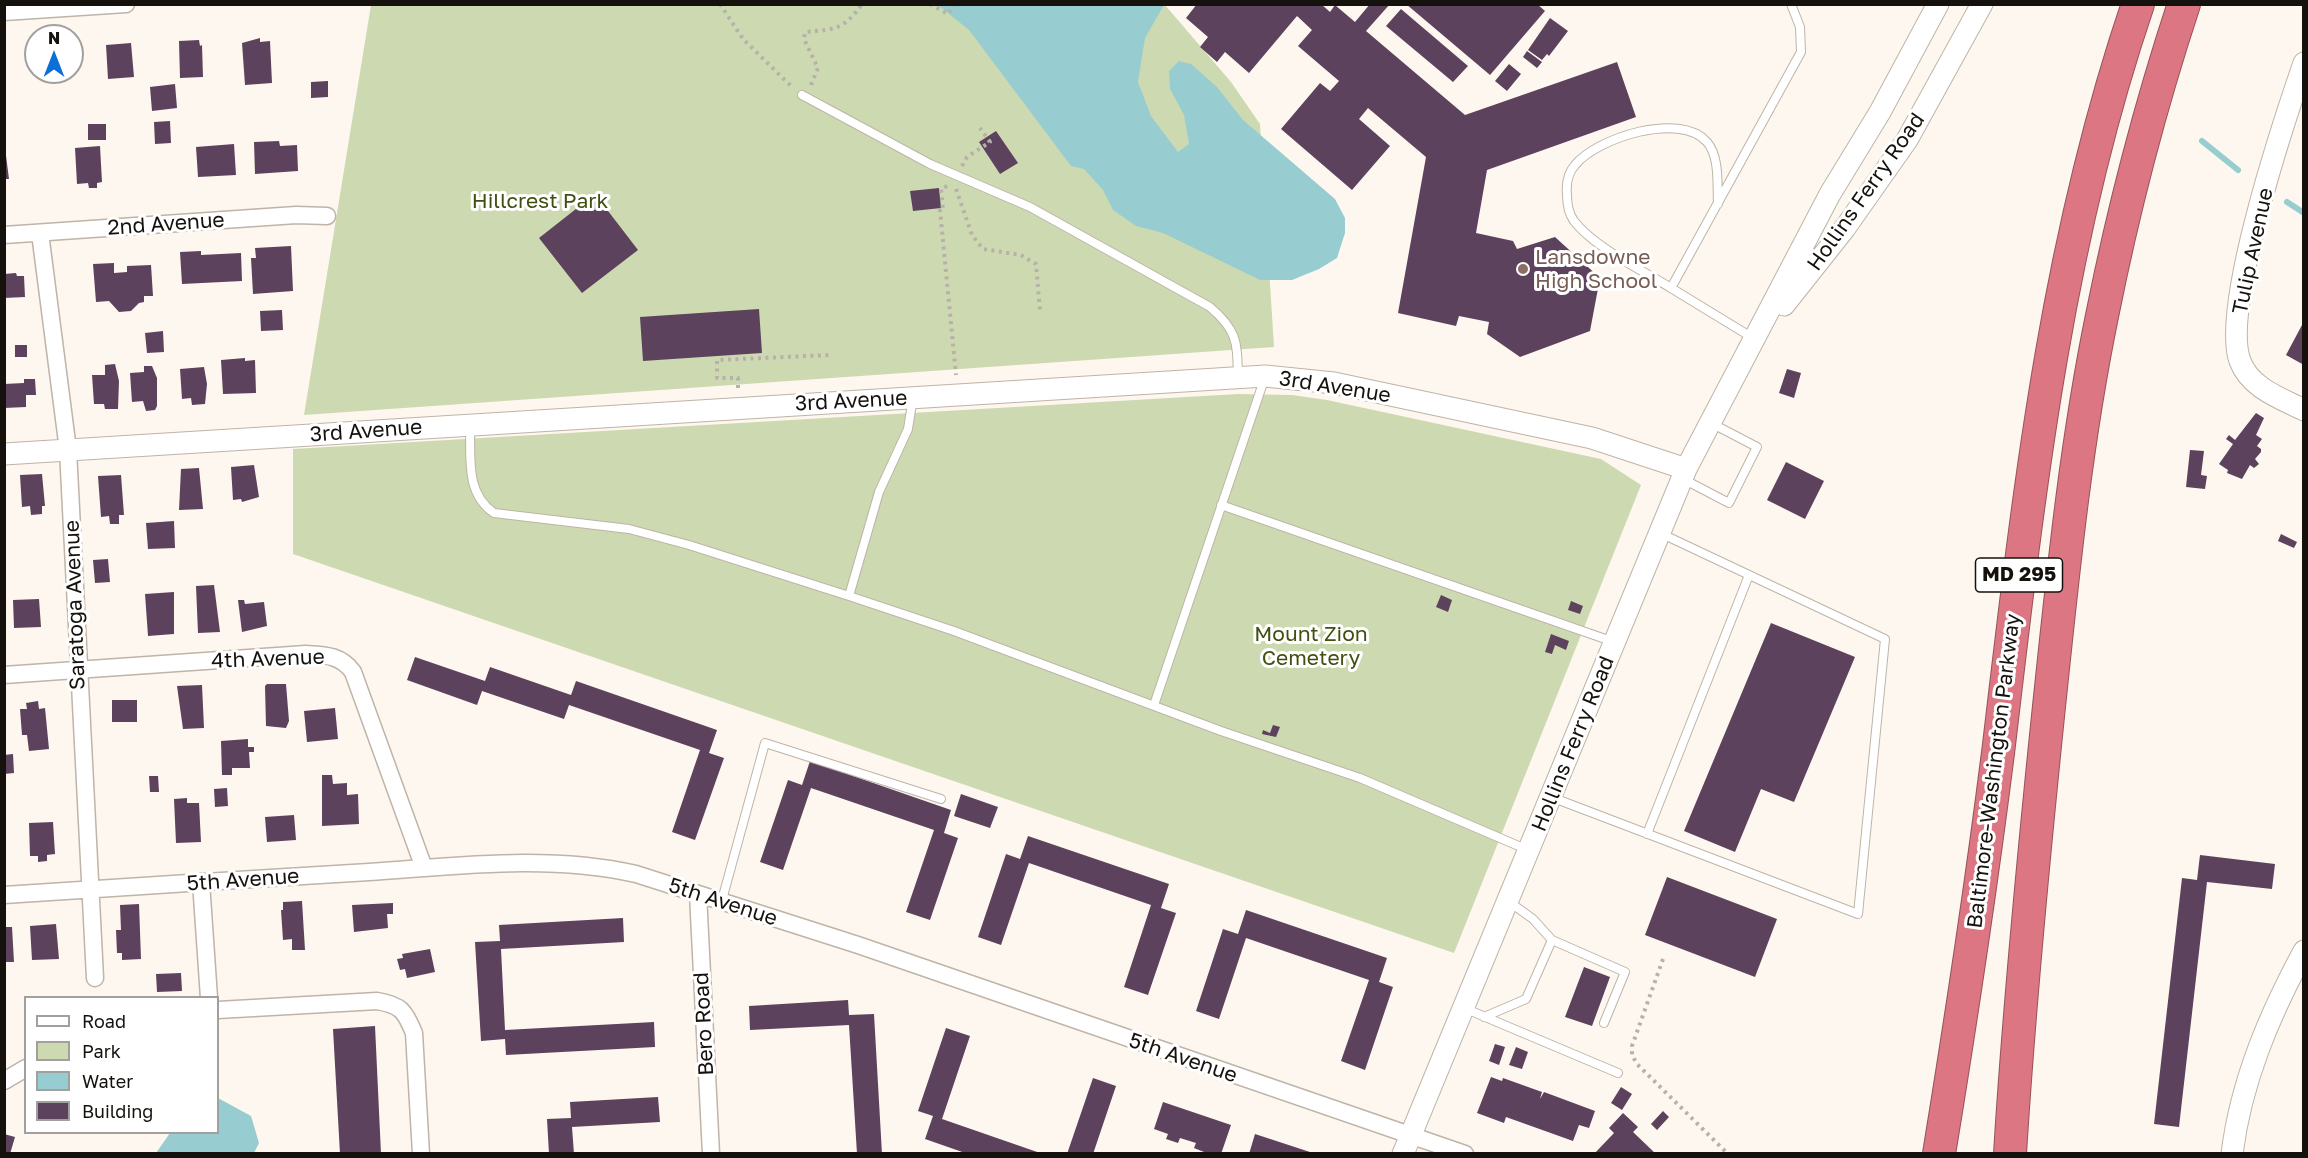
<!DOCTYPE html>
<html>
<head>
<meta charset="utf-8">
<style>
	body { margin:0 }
	#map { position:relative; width:2308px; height:1158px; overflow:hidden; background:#fef7ef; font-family:"Golos Text",sans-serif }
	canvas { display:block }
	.frame { position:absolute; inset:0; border:6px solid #15120d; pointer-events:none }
	.legend { position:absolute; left:24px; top:996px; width:195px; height:138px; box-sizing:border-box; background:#fff; border:2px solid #a1a09e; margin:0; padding:8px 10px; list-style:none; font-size:18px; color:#15120d }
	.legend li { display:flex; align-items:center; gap:12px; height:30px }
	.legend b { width:30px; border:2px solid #a1a09e }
	.north { position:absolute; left:24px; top:24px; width:60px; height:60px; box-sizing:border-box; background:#fff; border:2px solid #a1a09e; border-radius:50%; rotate:0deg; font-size:16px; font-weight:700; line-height:24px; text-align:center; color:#15120d }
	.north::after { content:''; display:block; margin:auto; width:21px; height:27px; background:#0c6ed7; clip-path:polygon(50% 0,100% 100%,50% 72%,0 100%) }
</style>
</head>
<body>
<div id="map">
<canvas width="2308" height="1158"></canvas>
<div class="frame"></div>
<ul class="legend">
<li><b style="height:8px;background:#fff"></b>Road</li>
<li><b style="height:16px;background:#cddab1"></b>Park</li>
<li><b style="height:16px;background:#97cdd0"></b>Water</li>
<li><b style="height:16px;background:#5c425d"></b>Building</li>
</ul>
<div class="north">N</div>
</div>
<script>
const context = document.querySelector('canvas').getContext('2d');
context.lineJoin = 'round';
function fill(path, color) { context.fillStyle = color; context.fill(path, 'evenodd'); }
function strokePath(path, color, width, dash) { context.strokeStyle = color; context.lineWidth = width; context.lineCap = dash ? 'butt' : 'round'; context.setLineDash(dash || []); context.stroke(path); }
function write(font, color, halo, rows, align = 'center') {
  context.font = font + ' "Golos Text",sans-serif'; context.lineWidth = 6; context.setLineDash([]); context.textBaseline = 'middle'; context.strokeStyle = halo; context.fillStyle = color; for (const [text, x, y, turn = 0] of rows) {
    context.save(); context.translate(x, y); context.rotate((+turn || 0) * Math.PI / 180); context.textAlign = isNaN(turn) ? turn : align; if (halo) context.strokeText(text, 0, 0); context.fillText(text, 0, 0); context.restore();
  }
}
fill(new Path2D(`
	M371,5H1165L1231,82L1260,124L1274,347L304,415Z
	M1238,394L1292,395L1327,400L1601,459L1641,485L1454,953L293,554V449Z`), '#cddab1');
fill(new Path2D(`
	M938,5H1164L1145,38L1138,82L1151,116L1178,152L1189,144L1184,115L1170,89L1169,71L1179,61L1191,64L1217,87L1243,120L1335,199L1345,218V233L1337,258L1319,269L1292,280H1260L1163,233L1136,226L1113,210L1103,190L1084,169L1071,166L969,30Z
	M218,1098L251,1116L259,1143L254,1153H156L170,1133L218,1132Z`), '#97cdd0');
strokePath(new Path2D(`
	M2202,141L2238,170
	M2287,202L2304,213`), '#97cdd0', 6);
fill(new Path2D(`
	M1197,4H1321L1330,12L1335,5L1355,22L1370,4H1390L1366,31L1465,115L1617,62L1636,117L1487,170L1476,233L1513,241L1517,249L1555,237L1600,278L1590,331L1520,357L1487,334L1489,322L1459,316L1456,326L1398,313L1426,157L1368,108L1359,119L1390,146L1352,190L1281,129L1320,83L1330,91L1339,81L1298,46L1312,30L1297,16L1249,73L1225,52L1217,62L1200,47L1208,37L1186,18Z
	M1406,4H1537L1545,11L1490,75Z
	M1401,9L1468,66L1453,82L1386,26Z
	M1550,18L1568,31L1549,56L1547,54L1542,60L1528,50Z
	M260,38V42L270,41L272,83L245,85L242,43Z
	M199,40L200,46L202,45L203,77L180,78L179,41Z
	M131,43L134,77L108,79L106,45Z
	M1527,51L1542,62L1537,68L1523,57Z
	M1509,64L1521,74L1507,91L1495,81Z
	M328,81V97L311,98V82Z
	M175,84L177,108L152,111L150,87Z
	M170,121L171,143L155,144L154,122Z
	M88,124H106V140H88Z
	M996,131L1018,163L1000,174L979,142Z
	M4,140L9,179H4Z
	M279,141L280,146L297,145L298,171L255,174L254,142Z
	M234,144L236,175L198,177L196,147Z
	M100,146L102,182L97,183V188H89L88,183L77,184L75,148Z
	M939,188L941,208L913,211L910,191Z
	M595,194L638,250L582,293L539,238Z
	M291,246L293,291L253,294L251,258H256L255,248Z
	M201,251V255L241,253L242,281L182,284L180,252Z
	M114,263V273L127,272V266L151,265L153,296H144V302L139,303L131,311L119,312L109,301L96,302L93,264Z
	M16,273L17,276H24L25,297L4,298V274Z
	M759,309L762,353L643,361L640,317Z
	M282,310L283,330L261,331L260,311Z
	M2302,325L2304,326V365L2286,355Z
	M163,331L164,352L147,353L145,333Z
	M15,345H27V357H15Z
	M245,358V361L255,360L256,393L223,394L221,360Z
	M115,364L119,381L118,409H105L104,404H94L92,375H105V365Z
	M144,366H152L157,378V406L155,410L146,411L143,401L132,402L130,373L144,372Z
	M204,367L207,384L205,404L192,405L191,398L182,399L180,369Z
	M1787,369L1801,373L1794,398L1779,393Z
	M24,379H35L36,395H26V407L4,408V384L24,383Z
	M2256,413L2264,418L2256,435L2262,439L2257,446L2261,449V452L2255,459L2259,464L2254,468L2250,465L2242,479L2227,473L2228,470L2219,464L2233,444L2226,439L2229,435L2235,440Z
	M2190,450L2204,451L2201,475L2207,476L2205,489L2186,487Z
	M1786,462L1824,481L1805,519L1767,500Z
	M254,465L259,497L242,502L241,499L233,500L231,467Z
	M199,468L203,509L179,510L181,469Z
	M42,474L45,506H42V514L31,515L30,506L22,507L20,475Z
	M121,475L124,515H119V524H110L109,516L101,517L98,476Z
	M174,521L175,548L148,549L146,523Z
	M2281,534L2297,542L2294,548L2278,541Z
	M108,559L110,582L95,583L93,560Z
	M214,585L220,632L198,633L196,586Z
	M174,592V634L148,636L145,594Z
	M1441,595L1452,600L1448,612L1436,607Z
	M39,599L41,627L14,628L13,600Z
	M238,600H244L245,604L264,602L267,626L242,632Z
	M1571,601L1583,606L1580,614L1568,610Z
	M1771,623L1855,657L1794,802L1761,789L1735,852L1684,831Z
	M1551,634L1569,641L1566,650L1555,645L1552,654L1545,652Z
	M415,657L485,681L490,667L571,695L576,681L717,730L709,753L724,758L695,840L672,832L700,750L569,705L564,719L482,691L477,705L407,680Z
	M267,684H286L289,721L286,728L266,726L265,686Z
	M202,685L204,728L183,729L177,686Z
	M112,700H137V722H112Z
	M38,701L39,709L45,708L49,749L29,751L27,735H22L20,709H27L26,703Z
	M335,708L338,739L307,742L304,711Z
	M1273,725L1280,727L1276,737L1262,734L1263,730L1270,733Z
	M248,739V747H254V752H249L250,768H232V775H222L221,741Z
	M13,754L14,773L4,774V755Z
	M810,761L951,810L944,833L958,838L930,920L906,912L934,830L811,788L783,870L760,862L788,780L802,785Z
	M322,775H332L333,784L347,783V795L358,794L359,824L322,826Z
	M149,776H158L159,792H150Z
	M227,788L228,806L215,807L214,789Z
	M961,794L998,807L990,828L954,816Z
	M187,798V803H199L201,842L176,843L174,799Z
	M294,815L296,840L267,842L265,817Z
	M53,822L55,854L47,855V861L38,862V856H30L29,823Z
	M1028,836L1169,884L1161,908L1176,913L1148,995L1124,987L1151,905L1029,863L1001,945L978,937L1006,854L1020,859Z
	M2200,855L2275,864L2272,889L2207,882L2179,1127L2154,1124L2182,878L2197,880Z
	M1667,877L1777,919L1755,977L1645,935Z
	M302,901L305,950H292V939L283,940L281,910H283V902Z
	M393,903V914H387L388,928L354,932L352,905Z
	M139,904L141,959L122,960V953H117L116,930H121L120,905Z
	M1246,910L1387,958L1379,982L1393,987L1365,1070L1341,1061L1369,980L1246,938L1219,1019L1196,1011L1223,929L1238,934Z
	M623,918L624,942L501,949L505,1030L654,1022L655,1047L506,1055L505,1039L481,1041L475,942L500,941L499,925Z
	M56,924L59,959L32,960L30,926Z
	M4,927H12L14,962H4Z
	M430,949L435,972L407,978L405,969L400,970L397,959L403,958L402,954Z
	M1584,967L1610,977L1592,1026L1565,1017Z
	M181,973L182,991L157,992L156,974Z
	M848,1000L849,1015L874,1014L882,1154H857L849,1025L750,1030L749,1006Z
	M375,1026L381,1154H340L333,1029Z
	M946,1028L970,1036L942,1119L1043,1154H968L925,1139L933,1116L918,1111Z
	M1495,1044L1505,1047L1499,1065L1489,1061Z
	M1516,1047L1528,1052L1522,1069L1509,1065Z
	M1491,1077L1502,1081L1503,1078L1542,1092L1540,1099L1544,1092L1595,1111L1589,1128L1579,1125L1573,1141L1506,1117L1504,1123L1477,1113Z
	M1093,1078L1116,1086L1093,1154H1067Z
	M1621,1087L1632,1094L1622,1110L1611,1103Z
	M658,1097L660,1122L572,1127L574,1154H549L547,1119L571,1118L570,1102Z
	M1163,1102L1231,1125L1221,1154H1209L1194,1148L1196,1143L1180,1138L1178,1143L1166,1139L1168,1134L1154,1129Z
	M1663,1111L1669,1117L1657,1130L1651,1124Z
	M1623,1113L1638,1127L1633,1132L1656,1154H1594L1614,1133L1609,1128Z
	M4,1134L15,1137L10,1154H4Z
	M1255,1134L1313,1153V1154H1249Z`), '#5c425d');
const service = new Path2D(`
	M802,95L930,164L1030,207L1210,307C1238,331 1237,342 1238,378
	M1718,204C1717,185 1720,157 1707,142C1680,111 1597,138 1575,165C1568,173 1566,185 1567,195C1567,204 1569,214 1574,221C1595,248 1642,270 1671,288L1801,52L1800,27L1791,4
	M1671,288L1753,338
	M470,426C471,458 465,493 494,513L629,529L689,545L849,596L954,631L1221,731L1360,778L1528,850
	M1683,479L1729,503L1757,447L1711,423
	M1221,505L1614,642
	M849,596L879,492L908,429L913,397
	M1154,705L1265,377
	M1551,797L1858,914L1885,639L1660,533
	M1647,834L1749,575
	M722,900L765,743L941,799
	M1508,901L1533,919L1552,940L1625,972L1604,1023
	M1464,1008L1618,1073
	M1484,1017L1526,999L1552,940`);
const minor = new Path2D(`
	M4,12L126,4
	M40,233L68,450L95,978
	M4,235L296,215L327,216
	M4,675L306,654C325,655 341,655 353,672L424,868
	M201,882L209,998
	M698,894L711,1154
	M4,895C126,887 247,879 369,872C457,866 549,854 636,874L858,945L1465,1154
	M218,1010L377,1001C401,1005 405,1011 414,1033L421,1154
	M4,1081L26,1068`);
const tertiary = new Path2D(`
	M2304,63C2284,121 2221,309 2240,361C2250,388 2280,398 2304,410
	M1784,305L1845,228L1907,140L1982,4
	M4,454L1265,376L1334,383L1592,438L1686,469
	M1403,1154L1686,469L1830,194L1880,112L1938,4
	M2232,1154C2241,1081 2270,1014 2304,951`);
const motorway = new Path2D(`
	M1939,1154C1961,1020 1981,887 1998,753C2028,500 2055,247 2138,4
	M2010,1154C2019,1007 2033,862 2048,716C2062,583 2075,447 2102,316C2123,211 2150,107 2184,4`);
strokePath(service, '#beb4a7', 10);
strokePath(minor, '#beb4a7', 19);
strokePath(tertiary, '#beb4a7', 23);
strokePath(motorway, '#965359', 34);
strokePath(new Path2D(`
	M720,4L743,39L792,87
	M930,4L948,14L955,4
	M811,85L818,68L804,39L805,32C837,29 843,30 862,4
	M962,166L967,157L990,142L980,128
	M947,186L941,189L943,210H940L956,375
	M956,189L972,235L983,249L1021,255L1036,264L1040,311
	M738,388V378H717V360L830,355
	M1663,959L1632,1046V1055L1637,1064L1728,1154`), '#b7b1aa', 4, [3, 4.5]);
strokePath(service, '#fff', 8);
strokePath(minor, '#fff', 16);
strokePath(tertiary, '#fff', 21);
strokePath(motorway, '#db7682', 32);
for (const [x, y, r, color] of [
	[1523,269,6,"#8d6e63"]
]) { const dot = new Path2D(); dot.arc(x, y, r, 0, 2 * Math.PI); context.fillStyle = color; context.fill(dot); strokePath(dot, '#fff', 2); }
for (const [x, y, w] of [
	[2019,575,87]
]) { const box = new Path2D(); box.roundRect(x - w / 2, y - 17, w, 34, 4.5); context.fillStyle = '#fff'; context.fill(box); strokePath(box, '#15120d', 1.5); }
write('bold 20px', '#15120d', null, [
	["MD 295",2019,575]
]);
write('21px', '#15120d', '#fff', [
	["Hollins Ferry Road",1866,192,-55],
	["2nd Avenue",166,224,-4],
	["Tulip Avenue",2253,251,-78],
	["3rd Avenue",1335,387,9],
	["3rd Avenue",851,401,-3],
	["3rd Avenue",366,431,-4],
	["Saratoga Avenue",75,605,-92],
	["4th Avenue",268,659,-2],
	["Hollins Ferry Road",1573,744,-68],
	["Baltimore-Washington Parkway",1994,771,-83],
	["5th Avenue",243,880,-4],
	["5th Avenue",723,902,18],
	["Bero Road",704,1024,-93],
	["5th Avenue",1183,1058,19]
]);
write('21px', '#414f11', '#fff', [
	["Hillcrest Park",540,201],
	["Mount Zion",1311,634],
	["Cemetery",1311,658]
]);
write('21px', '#785e54', '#fff', [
	["Lansdowne",1535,257],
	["High School",1535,281]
], 'left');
</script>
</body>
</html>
